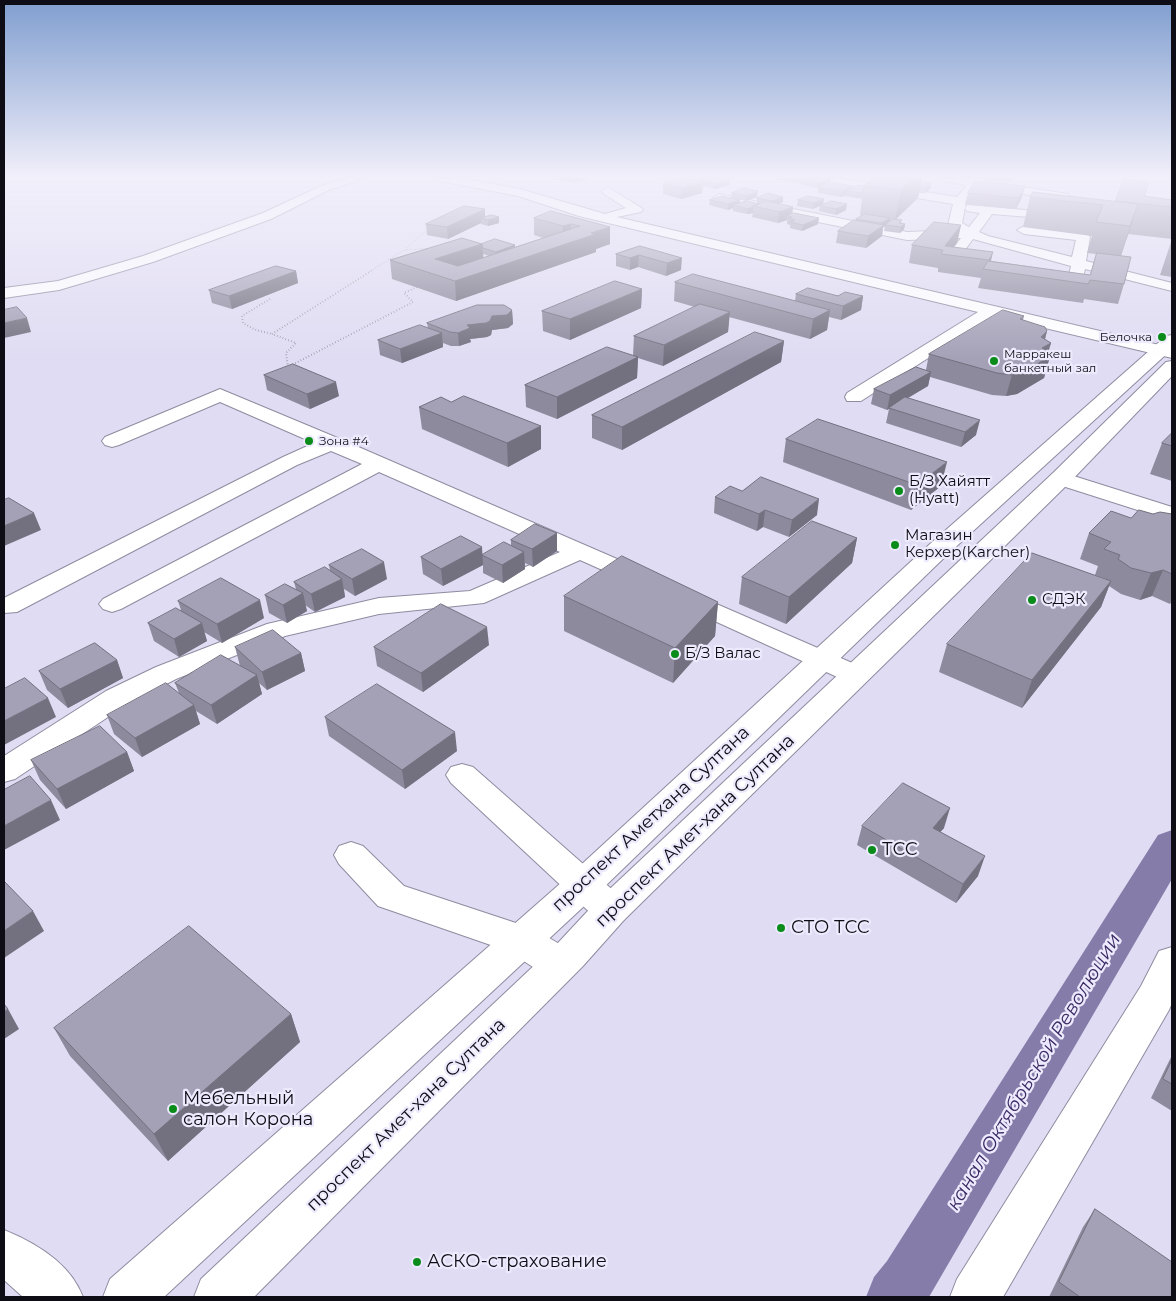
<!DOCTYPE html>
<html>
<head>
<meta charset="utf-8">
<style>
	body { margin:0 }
	#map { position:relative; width:1176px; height:1301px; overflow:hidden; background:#e0dcf3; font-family:Montserrat,sans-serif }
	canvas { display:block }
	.frame { position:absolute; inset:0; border:5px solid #0e0c14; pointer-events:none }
</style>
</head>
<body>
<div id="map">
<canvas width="1176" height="1301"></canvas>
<div class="frame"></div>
</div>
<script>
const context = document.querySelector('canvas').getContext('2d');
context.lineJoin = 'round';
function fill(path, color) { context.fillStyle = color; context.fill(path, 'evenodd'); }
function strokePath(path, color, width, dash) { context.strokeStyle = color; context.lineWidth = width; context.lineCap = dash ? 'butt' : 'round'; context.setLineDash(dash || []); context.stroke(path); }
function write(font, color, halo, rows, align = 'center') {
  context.font = font + ' Montserrat,sans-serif'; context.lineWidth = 4.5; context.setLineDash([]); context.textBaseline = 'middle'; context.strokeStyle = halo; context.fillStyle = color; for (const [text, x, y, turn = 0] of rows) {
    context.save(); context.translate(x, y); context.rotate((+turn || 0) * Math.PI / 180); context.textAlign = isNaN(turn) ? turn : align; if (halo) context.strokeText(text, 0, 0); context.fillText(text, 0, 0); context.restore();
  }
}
fill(new Path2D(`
	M1172,830V879L929,1297H866L874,1277L887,1261L1158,835Z`), '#857ca9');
const minor = new Path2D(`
	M347,178H366L329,190L271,219L153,262L59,290L4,298V288L58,281L143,256L263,213L321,186Z
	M434,178H460L520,189L605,214L626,208L604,194L602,191L608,187L643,209L641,212L617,217L1172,348V358L994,316L861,401H847L845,397L847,393L978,312L579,216L518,196L440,181Z
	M810,178H839L957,197L967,185L943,181L937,178H986L984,181L1068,194L1070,197L1055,219L992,214L979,232L988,236L1072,257L1076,240L1024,234L1017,230L1024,226L1088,234L1090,237L1086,261L1172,283V291L1085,269L1079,293L1054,292L1046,287L1054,282L1067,284L1071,266L973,239L959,258L976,261L978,264L976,267L950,265L943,261L961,238L907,240L719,202L713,198L719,194L907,232L955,230L948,225L953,204L816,181ZM978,187L1056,199L1048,212L967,205L965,208L967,211L980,213L969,227L962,223L966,202Z
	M220,389L340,439L654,575L658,580L654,585L645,588L636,585L580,560L484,603L379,614L285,636L176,679L126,705L15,779L4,782V756L106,691L156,667L267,624L379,598L470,591L560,552L379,472L121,609L112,612L103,609L99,604L103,599L362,464L331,451L297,465L17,612L4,613V598L283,457L314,443L220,402L119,445L112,447L105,445L102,441L105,437Z
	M1061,472L1172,507V521L1053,483L1050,478L1053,473Z
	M682,589L866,669L870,675L866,681L856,684L846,681L673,602L669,597L673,592Z
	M462,764L473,767L624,900L629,910L624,920L611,925L598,920L451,783L446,775L451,767Z
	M351,842L363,846L404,886L534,929L573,952L579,964L573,976L560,980L547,976L508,951L378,906L339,864L334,855L339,846Z
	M1172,947V1003L1169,1010L1003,1297H950L957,1279L1141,986L1159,951Z
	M4,1230C36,1243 70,1263 83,1297H23L4,1280Z`);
const major = new Path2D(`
	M1172,335V349L948,554L596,895L164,1297H103L110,1279L570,875L930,544L1166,336Z
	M1172,361V376L1069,483L624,920L583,966L254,1297H194L201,1279L557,944L598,900L1053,473L1166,362Z`);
strokePath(minor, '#8f8ba0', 2);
strokePath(major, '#8f8ba0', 2);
strokePath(new Path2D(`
	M406,248L428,230
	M369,272L404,250L434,248`), '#797686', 1, [0.5, 2]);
strokePath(new Path2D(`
	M270,299L242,316L243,323L256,330L272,334
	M290,366L413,302L404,293L417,287
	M288,367L286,353L296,343L272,334L371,271`), '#797686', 2, [0.5, 2.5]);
fill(minor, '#fff');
fill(major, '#fff');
fill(new Path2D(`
	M551,178H589L574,183Z
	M776,178H831V182L852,187L864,186L873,178H922L921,182L931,184L930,189L925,193H919L918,198L896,219L902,223L905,224L904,229L900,233L884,231L885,226L883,227L882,236L866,248L836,243L838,231L856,220V219L862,215H860L862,199L845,196L846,195L841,197L818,193V188L798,184L799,181L794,183L776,179Z
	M988,178H1014L1012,182L988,180Z
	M1124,179L1144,196L1172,200V239L1128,234L1121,256L1124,284L1118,304L1084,299L1083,303L978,288L981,278L938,272V268L909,263L912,245L961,225L957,243L954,247L991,261L1090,275L1096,254L1087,253L1092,236L1023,227L1030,197L1116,202Z
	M698,180L729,185L715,189L702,186V193L681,199L663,194V184L698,181Z
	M732,193L757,197L746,201L731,198Z
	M968,193L1022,197L1016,209L965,204Z
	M783,197V202L779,204L792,214L818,224L802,231L790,228V225L787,224V220L778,223L752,217L753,213L747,214L733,211V208L728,210L709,205L710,200H740V203L759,204H760L757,203V198Z
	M824,199L823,204L846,210L836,215L819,211L820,206L813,209L797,206L798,200Z
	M485,217L499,223L488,226L481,224V223L448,239L427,235L426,224Z
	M534,218L610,227V244L596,249V252L456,301L392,279L390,260L482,244L515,245V247L543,238L534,235ZM483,254L489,256L483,258Z
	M1172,241V277L1160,275L1171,242Z
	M640,246L681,270L666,276L638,267L630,270L616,266V254Z
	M296,271L298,283L232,309L212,303L209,290Z
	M675,282L795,301L796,294L863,296L861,310L841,320L829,317L827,330L810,339L729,317L728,332L663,366L638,358L637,378L557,419L526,407L525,385L633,356L634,336L695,307L674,301Z
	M642,289L641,308L570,340L543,331L542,311Z
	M512,310L513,324L508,328L492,330L491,335L487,337L470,339L471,342L459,346H451L443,343V347L402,363L380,355L378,340L428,328L427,323Z
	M1024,316L1023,320L1047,331L1045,339L1051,343L1048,352L1050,356L1044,378L1017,394L1006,396L992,395L930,377L928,386L908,398L976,435L961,447L886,423L889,409L887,410L871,404L874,389L926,370L929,354Z
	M784,341L781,362L622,450L592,438V415Z
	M264,375L339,396L310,409L267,390Z
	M451,402L541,426V449L508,467L422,429L419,407Z
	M1172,433V481L1150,474L1162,443Z
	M786,439L941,486L911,510L783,462Z
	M715,497L817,515L789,537L763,527L757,531L714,513Z
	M1153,514H1172V601L1170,604L1152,596L1140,600L1121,594L1109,586L1101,607L1022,708L939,672L947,644L1106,579L1095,575L1098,566L1080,559L1089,533L1131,518Z
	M557,533V551L533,567L525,563V569L503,583L483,573V565L443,586L423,574L421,557L482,555L511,545V540Z
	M857,538L852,563L786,624L739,604L742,577Z
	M329,565L387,579L355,596L344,589L345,597L315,612L305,605L307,611L287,623L269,613L265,595L296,589L294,582L330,571Z
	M564,596L718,602L715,636L673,683L564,631Z
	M178,601L264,618L222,643L204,632L207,641L179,657L154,641L148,623L181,610Z
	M489,645L423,692L377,666L374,647Z
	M235,647L301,653L305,671L267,690L259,683L262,694L217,724L196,711L200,724L142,757L114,734L107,715L179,693L175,683L240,666Z
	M117,660L123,678L68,708L47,690L39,671Z
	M325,717L457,751L405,789L329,736Z
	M127,752L134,771L66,809L40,780L31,760Z
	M862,826L944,828L940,832L978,876L956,903L857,845Z
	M291,1014L300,1042L168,1161L70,1056L54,1028Z
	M1172,1055V1111L1151,1098Z
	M1095,1209L1172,1297H1049L1083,1227Z`), '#8d8a9d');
fill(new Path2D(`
	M574,178H589L574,183Z
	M795,178H804H799V181L794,183Z
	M830,178H831V183L818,188V189V183Z
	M914,178H922L918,198L895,220L901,190Z
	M730,179L729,185L715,189L716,184Z
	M703,182L702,193L681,199L682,188Z
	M931,184L930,189L925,193L926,188Z
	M853,186L852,191H846V195L841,197L842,191Z
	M1025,186L1022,197L1016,209L1019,198Z
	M758,191L757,197L746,201L747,196Z
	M783,197V202L772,206V201Z
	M824,199L823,204L813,209L814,203Z
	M740,200V206L733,205V208L728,210V204Z
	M847,204L846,210L836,215V209Z
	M1138,204L1128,235L1120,258L1130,226Z
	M753,207V213L747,214L748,209Z
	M793,207L792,218V217L787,215V220L778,223L779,212Z
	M485,209V220L481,218V223L448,239L447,227Z
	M499,217V223L488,226V220Z
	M819,218L818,224L802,231L803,225Z
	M890,218L889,224L883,227L882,236L866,248L868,236L880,227L881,223Z
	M571,224V241L563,244V226Z
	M905,224L904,229L900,233L901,227Z
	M961,225L957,243L948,254L945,246Z
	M610,227V244L596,249V252L456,301L455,281Z
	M482,244L484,262L440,277L435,259Z
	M515,245V251L496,258V252Z
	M993,252L989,270H986L989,260Z
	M639,255L638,267L630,270V258Z
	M682,258L681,270L666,276L667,263Z
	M296,271L298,283L232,309L229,296Z
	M642,289L641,308L570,340V319Z
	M863,296L861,310L841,320L843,306Z
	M512,310L513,324L508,328L492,330L491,335L487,337L470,339L471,342L459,346L458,333L467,325L492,316Z
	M830,310L827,330L810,339L813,319Z
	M730,312L728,332L663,366L664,345Z
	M27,318L31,332L4,338V323Z
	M1047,331L1043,347L1051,343L1046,359L1050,356L1044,378L1017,394L1006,396L1012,375L1041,337Z
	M442,333L443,347L402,363L400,349Z
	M784,341L781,362L622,450V427Z
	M638,357L637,378L557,419V397Z
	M931,372L928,386L887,410L890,395Z
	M336,382L339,396L310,409L307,394Z
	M980,420L976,435L961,447L965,432Z
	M541,426V449L508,467L507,443Z
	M947,462L941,486L911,510L917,485Z
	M819,499L817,515L789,537L792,520Z
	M765,510L763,527L757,531L759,514Z
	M34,513L41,530L4,546V526Z
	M557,533V551L533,567L532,549Z
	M857,538L852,563L786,624L789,597Z
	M482,547L483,565L443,586L441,569Z
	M524,552L525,569L503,583L502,565Z
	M384,562L387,579L355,596L352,579Z
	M1163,570L1152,596L1140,600L1151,573Z
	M342,579L345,597L315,612L311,594Z
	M1111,581L1101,607L1022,708L1032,680Z
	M303,593L307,611L287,623L283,605Z
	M260,600L264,618L222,643L217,624Z
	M718,602L715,636L673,683L675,648Z
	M202,623L207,641L179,657L174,639Z
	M487,627L489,645L423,692L421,673Z
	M301,653L305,671L267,690L262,672Z
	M117,660L123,678L68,708L60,689Z
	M257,675L262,694L217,724L211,705Z
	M48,698L56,717L4,745V721Z
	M194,705L200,724L142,757L135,738Z
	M455,732L457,751L405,789L402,770Z
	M127,752L134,771L66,809L57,789Z
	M51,800L60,820L4,850V826Z
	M950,808L944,828L927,847L933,828Z
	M985,856L978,876L956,903L963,884Z
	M33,911L44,931L4,958V931Z
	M8,1009L19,1029L4,1039V1012Z
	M291,1014L300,1042L168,1161L154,1134Z`), '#73707f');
const building = new Path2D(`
	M683,178H685L703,182L682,188L663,184Z
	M704,178H725L730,179L716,184L698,180Z
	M799,178H830L818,183Z
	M873,178H914L901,190L864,186Z
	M1124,179L1149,182L1144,196L1172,200V207L1116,201Z
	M975,181L1025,186L1019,198L968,193Z
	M829,182L853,186L842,191L818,188Z
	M921,182L931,184L926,188L920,187Z
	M858,185L864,186L863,193L846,191Z
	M743,188L758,191L747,196L732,193Z
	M1033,192L1138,204L1130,226L1096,222L1103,205L1030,197Z
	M768,193L783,197L772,201L757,198Z
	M722,196L740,200L728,204L710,200Z
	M808,196L824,199L814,203L798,200Z
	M747,201L759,204L748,209L733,205Z
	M767,201L793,207L779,212L753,206Z
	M831,201L847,204L836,209L820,206Z
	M464,206L485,209L447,227L426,224Z
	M551,211L610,227L591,233L596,234L455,281L390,260L462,238L482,244L435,259L458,266L580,226L571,224L563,226L534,218Z
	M794,213L819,218L803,225L790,222L795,220L788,218L792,217L787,215Z
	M865,214L890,218L881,223L856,219Z
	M492,215L499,217L488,220L481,218Z
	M893,219L902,220L899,223L905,224L901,227L885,225Z
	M854,220L884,225L868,236L838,231Z
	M934,222L961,225L945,246L993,252L989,260L941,254L943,250L912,245Z
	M495,239L515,245L496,252L483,248L482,244Z
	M640,246L682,258L667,263L639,255L630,258L616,254Z
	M1097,253L1131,257L1124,284L1090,280L1088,284L983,269L988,261L1090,275Z
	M276,266L296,271L229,296L209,290Z
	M693,274L830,310L813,319L675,282Z
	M615,281L642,289L570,319L542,311Z
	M808,288L838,296L845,292L863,296L843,306L796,294Z
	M700,304L730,312L664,345L634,336Z
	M477,305H504L512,310L507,315L492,316L490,321L486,323L467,325L470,328L458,333L450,332L427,323Z
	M17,307L27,318L4,323V310Z
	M1003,310L1024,316L1020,319L1045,327L1047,331L1041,337L1051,343L1042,348L1049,352L1050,356L1023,373L1012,375L997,373L929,354Z
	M420,325L442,333L400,349L378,340Z
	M755,332L784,341L622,427L592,415Z
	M607,347L638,357L557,397L525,385Z
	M293,364L336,382L307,394L264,375Z
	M916,367L931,372L890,395L874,389Z
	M464,396L541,426L507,443L419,407L441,397L451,402Z
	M905,397L980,420L965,432L889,408Z
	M818,419L947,462L917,485L786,439Z
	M1172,433V446L1162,443Z
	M761,477L819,499L792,520L765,510L759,514L715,497L730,486L742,491Z
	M9,498L34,513L4,526V500Z
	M1139,510L1153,514L1160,512L1172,514V574L1163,570L1151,573L1131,568L1118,559L1120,555L1104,549L1111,542L1089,533L1111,511L1131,518Z
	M812,521L857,538L789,597L742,577Z
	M535,524L557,533L532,549L511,540Z
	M461,536L482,547L441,569L421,557Z
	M504,542L524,552L502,565L482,555Z
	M362,549L384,562L352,579L329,565Z
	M1032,553L1111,581L1032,680L947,644Z
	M622,556L718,602L675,648L564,596Z
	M325,567L342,579L311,594L294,582Z
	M221,578L260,600L217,624L178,601Z
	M285,584L303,593L283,605L265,595Z
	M441,604L487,627L421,673L374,647Z
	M176,608L202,623L174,639L148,623Z
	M273,630L301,653L262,672L235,647Z
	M95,643L117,660L60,689L39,671Z
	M221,655L257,675L211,705L175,683Z
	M25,678L48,698L4,721V689Z
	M166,683L194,705L135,738L107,715Z
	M377,684L455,732L402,770L325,717Z
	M100,726L127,752L57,789L31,760Z
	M30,776L51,800L4,826V790Z
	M903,783L950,808L933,828L985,856L963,884L862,826Z
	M4,881L33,911L4,931Z
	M189,926L291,1014L154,1134L54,1028Z
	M4,1004L8,1009L4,1012Z
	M1172,1060V1084L1163,1079Z
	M1095,1209L1172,1262V1297H1080L1059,1282Z`);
fill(building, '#a4a0b6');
strokePath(building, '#73707f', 1);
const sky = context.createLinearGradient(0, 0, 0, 360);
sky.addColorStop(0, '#809ecf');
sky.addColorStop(0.49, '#f1effa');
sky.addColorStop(1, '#f1effa00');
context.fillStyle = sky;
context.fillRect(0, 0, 1176, 360);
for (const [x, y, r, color] of [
	[1162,337,5,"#098c19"],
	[994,361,5,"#098c19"],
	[309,441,5,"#098c19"],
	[899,491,5,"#098c19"],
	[895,545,5,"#098c19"],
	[1032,600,5,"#098c19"],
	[675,654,5,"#098c19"],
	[872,850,5,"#098c19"],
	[781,928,5,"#098c19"],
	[173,1109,5,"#098c19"],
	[417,1262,5,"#098c19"]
]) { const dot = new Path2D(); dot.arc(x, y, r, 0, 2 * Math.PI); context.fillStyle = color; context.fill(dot); strokePath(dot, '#edeafd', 2); }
write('12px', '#0e0c14', '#edeafd', [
	["Белочка",1152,337,"right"],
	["Марракеш",1004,354],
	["банкетный зал",1004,368],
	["Зона #4",319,441]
], 'left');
write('15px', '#0e0c14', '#edeafd', [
	["Б/З Хайятт",909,482],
	["(Hyatt)",909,499],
	["Магазин",905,536],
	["Керхер(Karcher)",905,553],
	["СДЭК",1042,600],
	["Б/З Валас",685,654]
], 'left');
write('18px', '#0e0c14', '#edeafd', [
	["проспект Аметхана Султана",651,819,-43],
	["проспект Амет-хана Султана",695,831,-44],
	["проспект Амет-хана Султана",406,1115,-44]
]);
write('18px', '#0e0c14', '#edeafd', [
	["ТСС",882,850],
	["СТО ТСС",791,928],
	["Мебельный",183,1099],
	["салон Корона",183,1120],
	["АСКО-страхование",427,1262]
], 'left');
write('italic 19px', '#3a2963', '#edeafd', [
	["канал Октябрьской Революции",1034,1072,-59]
]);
</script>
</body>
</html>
